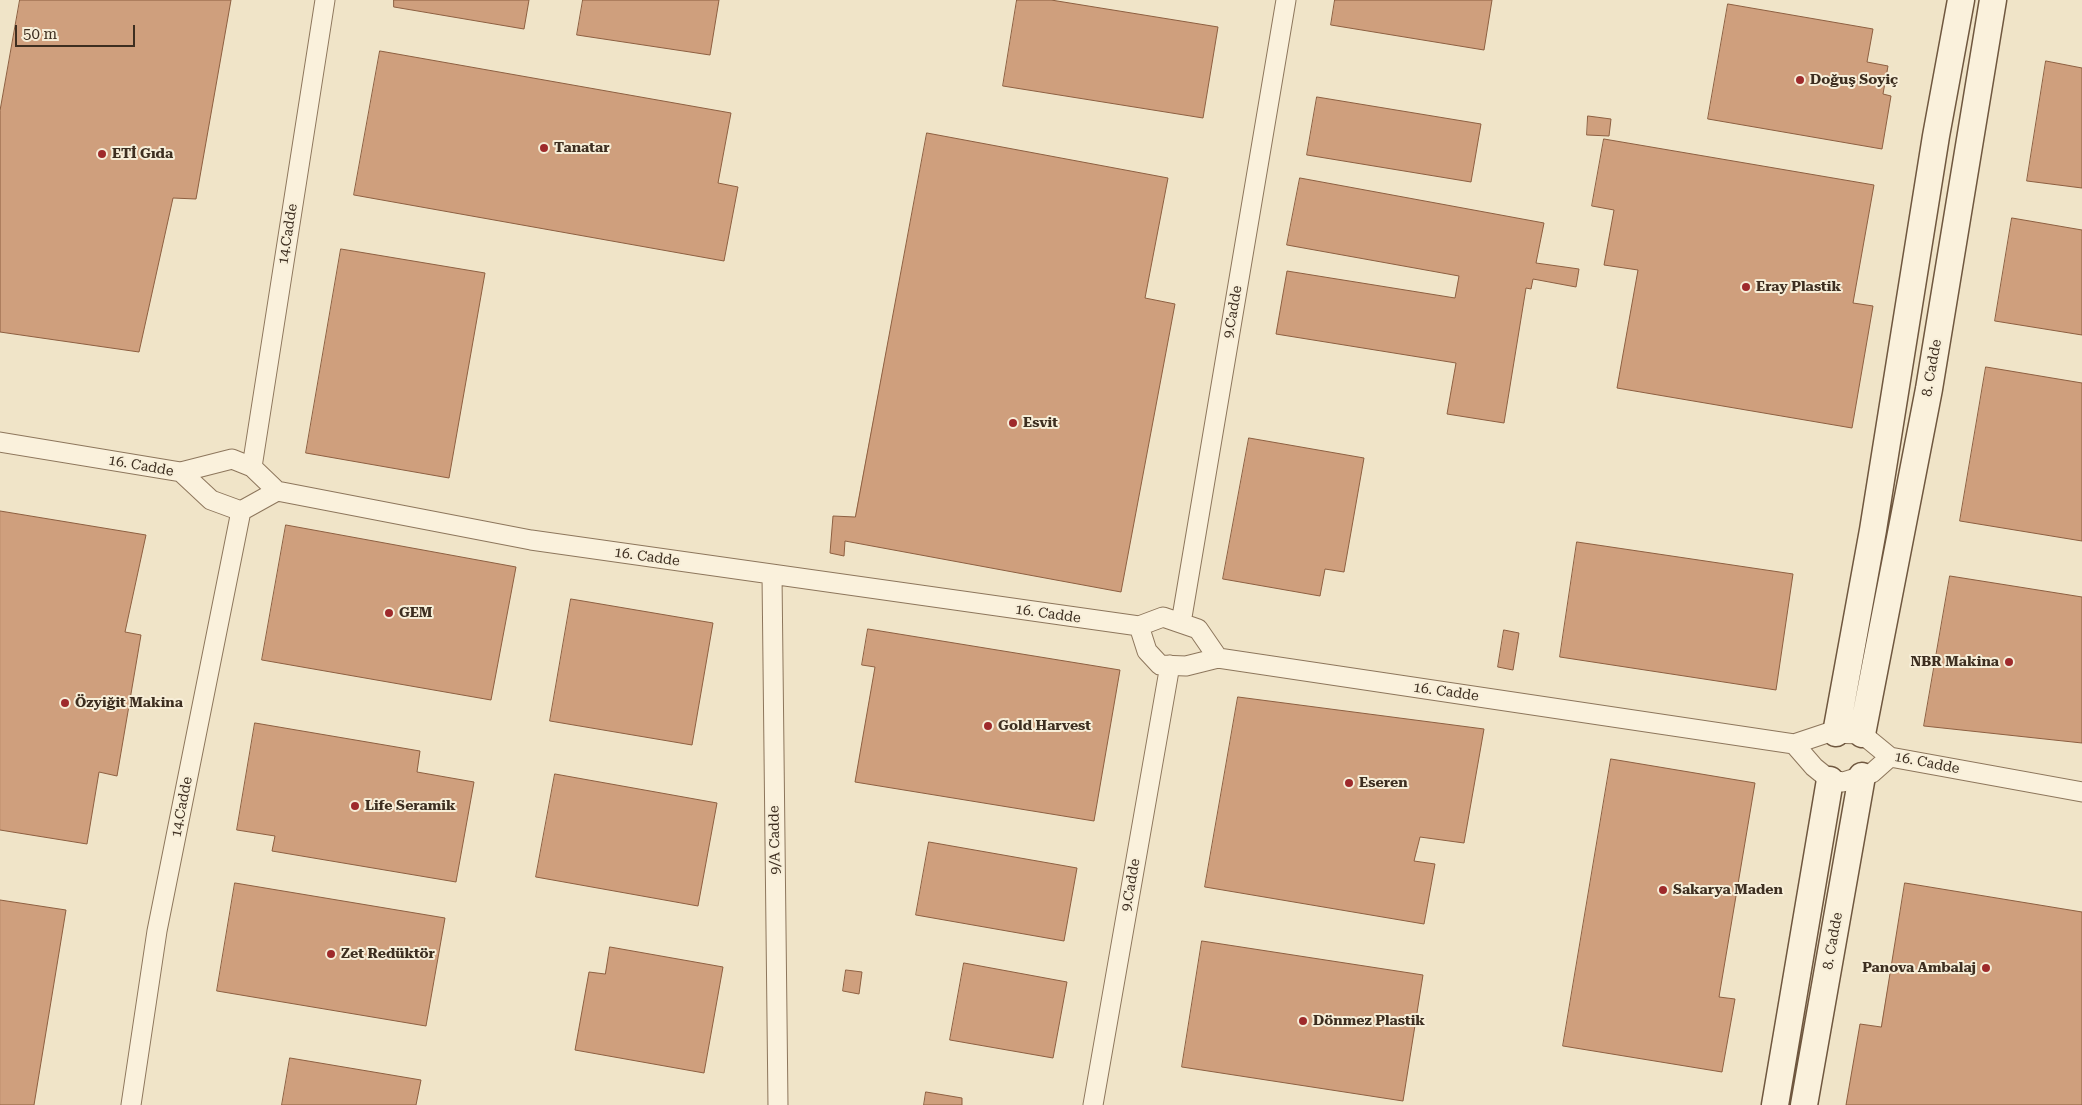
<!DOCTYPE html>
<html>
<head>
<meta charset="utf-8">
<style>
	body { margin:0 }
	#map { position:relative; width:2082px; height:1105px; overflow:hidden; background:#f0e4c8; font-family:"Roboto Serif",serif }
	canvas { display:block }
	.scale { position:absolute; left:15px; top:25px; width:120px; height:22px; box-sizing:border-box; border:2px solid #3d2e20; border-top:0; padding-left:6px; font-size:15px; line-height:18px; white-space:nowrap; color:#3d2e20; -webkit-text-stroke:4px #f7eed8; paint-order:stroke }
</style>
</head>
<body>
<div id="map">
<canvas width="2082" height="1105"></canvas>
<div class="scale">50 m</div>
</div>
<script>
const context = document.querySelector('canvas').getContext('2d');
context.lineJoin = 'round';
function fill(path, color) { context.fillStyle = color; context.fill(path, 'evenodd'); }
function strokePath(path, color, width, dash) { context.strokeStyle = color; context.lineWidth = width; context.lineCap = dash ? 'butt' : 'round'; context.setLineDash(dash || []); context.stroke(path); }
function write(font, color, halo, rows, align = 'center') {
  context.font = font + ' "Roboto Serif",serif'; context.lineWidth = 4; context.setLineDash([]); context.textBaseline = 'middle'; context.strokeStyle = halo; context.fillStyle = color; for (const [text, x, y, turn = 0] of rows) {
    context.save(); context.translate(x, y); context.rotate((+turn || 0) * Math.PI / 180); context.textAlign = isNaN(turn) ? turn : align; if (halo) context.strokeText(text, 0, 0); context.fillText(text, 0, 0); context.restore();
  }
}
const building = new Path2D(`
	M20,0H231L196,199L173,198L139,352L0,332V111Z
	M394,0H529L524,29L394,7Z
	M583,0H719L710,55L577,35Z
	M1017,0H1051L1218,27L1203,118L1003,86Z
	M1335,0H1492L1484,50L1331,25Z
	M1728,4L1873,29L1867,62L1888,66L1883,94L1891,96L1882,149L1708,119Z
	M380,51L731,113L718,183L738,187L724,261L354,195Z
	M2046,61L2082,68V188L2027,181Z
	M1317,97L1481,124L1471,182L1307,155Z
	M1588,116L1611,119L1609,136L1587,135Z
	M927,133L1168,178L1145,298L1175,304L1121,592L845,541L844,556L830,553L833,516L855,517Z
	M1604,139L1874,185L1853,303L1873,306L1852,428L1617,388L1638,270L1604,265L1614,210L1592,206Z
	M1300,178L1544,223L1536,263L1579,269L1576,287L1533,279L1531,289L1526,288L1504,423L1447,414L1456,363L1276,334L1287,271L1455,298L1459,276L1287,245Z
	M2012,218L2082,230V335L1995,321Z
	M341,249L485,273L449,478L306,453Z
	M1986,367L2082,383V541L1960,521Z
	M1249,438L1364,458L1344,572L1325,569L1320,596L1223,579Z
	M0,511L146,535L125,632L141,635L117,776L99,772L87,844L0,830Z
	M286,525L516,567L491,700L262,660Z
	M1577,542L1793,574L1776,690L1560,657Z
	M1950,576L2082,597V743L1924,726Z
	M571,599L713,623L692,745L550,721Z
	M868,629L1120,670L1094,821L855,782L875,667L862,665Z
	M1504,630L1519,633L1513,670L1498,667Z
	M1238,697L1484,729L1464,843L1420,837L1414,861L1435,864L1424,924L1205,887Z
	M255,723L420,751L417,772L474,782L456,882L272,851L275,836L237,830Z
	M1611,759L1755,783L1719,997L1735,999L1722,1072L1563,1046Z
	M555,774L717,803L698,906L536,877Z
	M929,842L1077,868L1064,941L916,915Z
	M235,883L445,918L426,1026L217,991Z
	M1905,883L2082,912V1105H1846L1860,1024L1881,1027Z
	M0,900L66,910L34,1105H0Z
	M1202,941L1423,975L1403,1101L1182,1067Z
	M610,947L723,967L704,1073L575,1050L589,972L605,974Z
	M964,963L1067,982L1053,1058L950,1040Z
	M846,970L862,972L859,994L843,991Z
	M290,1058L421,1080L416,1105H282Z
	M926,1092L962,1098V1105H924Z`);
fill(building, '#cf9f7d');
strokePath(building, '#8d5f41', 1);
const street = new Path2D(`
	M0,442L181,472L232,459L252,467L277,491L531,540L1139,626L1163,617L1198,629L1218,658L1794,744L1827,733L1862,734L1890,757L2082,792
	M252,467L325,0
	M181,472L211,500L241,511L277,491
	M772,575L778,1105
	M1181,623L1286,0
	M1139,626L1147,651L1160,665L1186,666L1218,658
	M1794,744L1814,767L1830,780L1843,782L1872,773L1890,757
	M131,1105L157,931L241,511
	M1093,1105L1170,665`);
const secondary = new Path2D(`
	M1836,733L1873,530L1936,136L1961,0
	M1862,734L1929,389L1993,0
	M1775,1105L1830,780
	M1804,1105L1862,776`);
strokePath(street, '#8d765c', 21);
strokePath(secondary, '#6f573f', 29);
strokePath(street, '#faf1dc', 19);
strokePath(secondary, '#faf1dc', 26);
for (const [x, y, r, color] of [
	[1800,80,5,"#9e2a2b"],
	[544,148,5,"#9e2a2b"],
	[102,154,5,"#9e2a2b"],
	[1746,287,5,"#9e2a2b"],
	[1013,423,5,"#9e2a2b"],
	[389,613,5,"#9e2a2b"],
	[2009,662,5,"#9e2a2b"],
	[65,703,5,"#9e2a2b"],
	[988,726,5,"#9e2a2b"],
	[1349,783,5,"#9e2a2b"],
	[355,806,5,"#9e2a2b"],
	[1663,890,5,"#9e2a2b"],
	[331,954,5,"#9e2a2b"],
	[1986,968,5,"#9e2a2b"],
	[1303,1021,5,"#9e2a2b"]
]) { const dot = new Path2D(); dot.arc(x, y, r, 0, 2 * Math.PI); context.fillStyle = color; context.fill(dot); strokePath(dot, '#f7eed8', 2); }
write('bold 14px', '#3d2e20', '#f7eed8', [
	["Doğuş Soyiç",1810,80],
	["Tanatar",554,148],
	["ETİ Gıda",112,154],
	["Eray Plastik",1756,287],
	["Esvit",1023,423],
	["GEM",399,613],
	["NBR Makina",1999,662,"right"],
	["Özyiğit Makina",75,703],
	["Gold Harvest",998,726],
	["Eseren",1359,783],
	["Life Seramik",365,806],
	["Sakarya Maden",1673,890],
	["Zet Redüktör",341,954],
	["Panova Ambalaj",1976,968,"right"],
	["Dönmez Plastik",1313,1021]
], 'left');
write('14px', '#3d2e20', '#f7eed8', [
	["14.Cadde",288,234,-81],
	["9.Cadde",1233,312,-80],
	["8. Cadde",1932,368,-80],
	["16. Cadde",141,466,10],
	["16. Cadde",647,557,8],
	["16. Cadde",1048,614,8],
	["16. Cadde",1446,692,8],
	["16. Cadde",1927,763,11],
	["14.Cadde",182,807,-79],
	["9/A Cadde",775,840,-91],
	["9.Cadde",1131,885,-80],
	["8. Cadde",1833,941,-80]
]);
</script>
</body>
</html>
